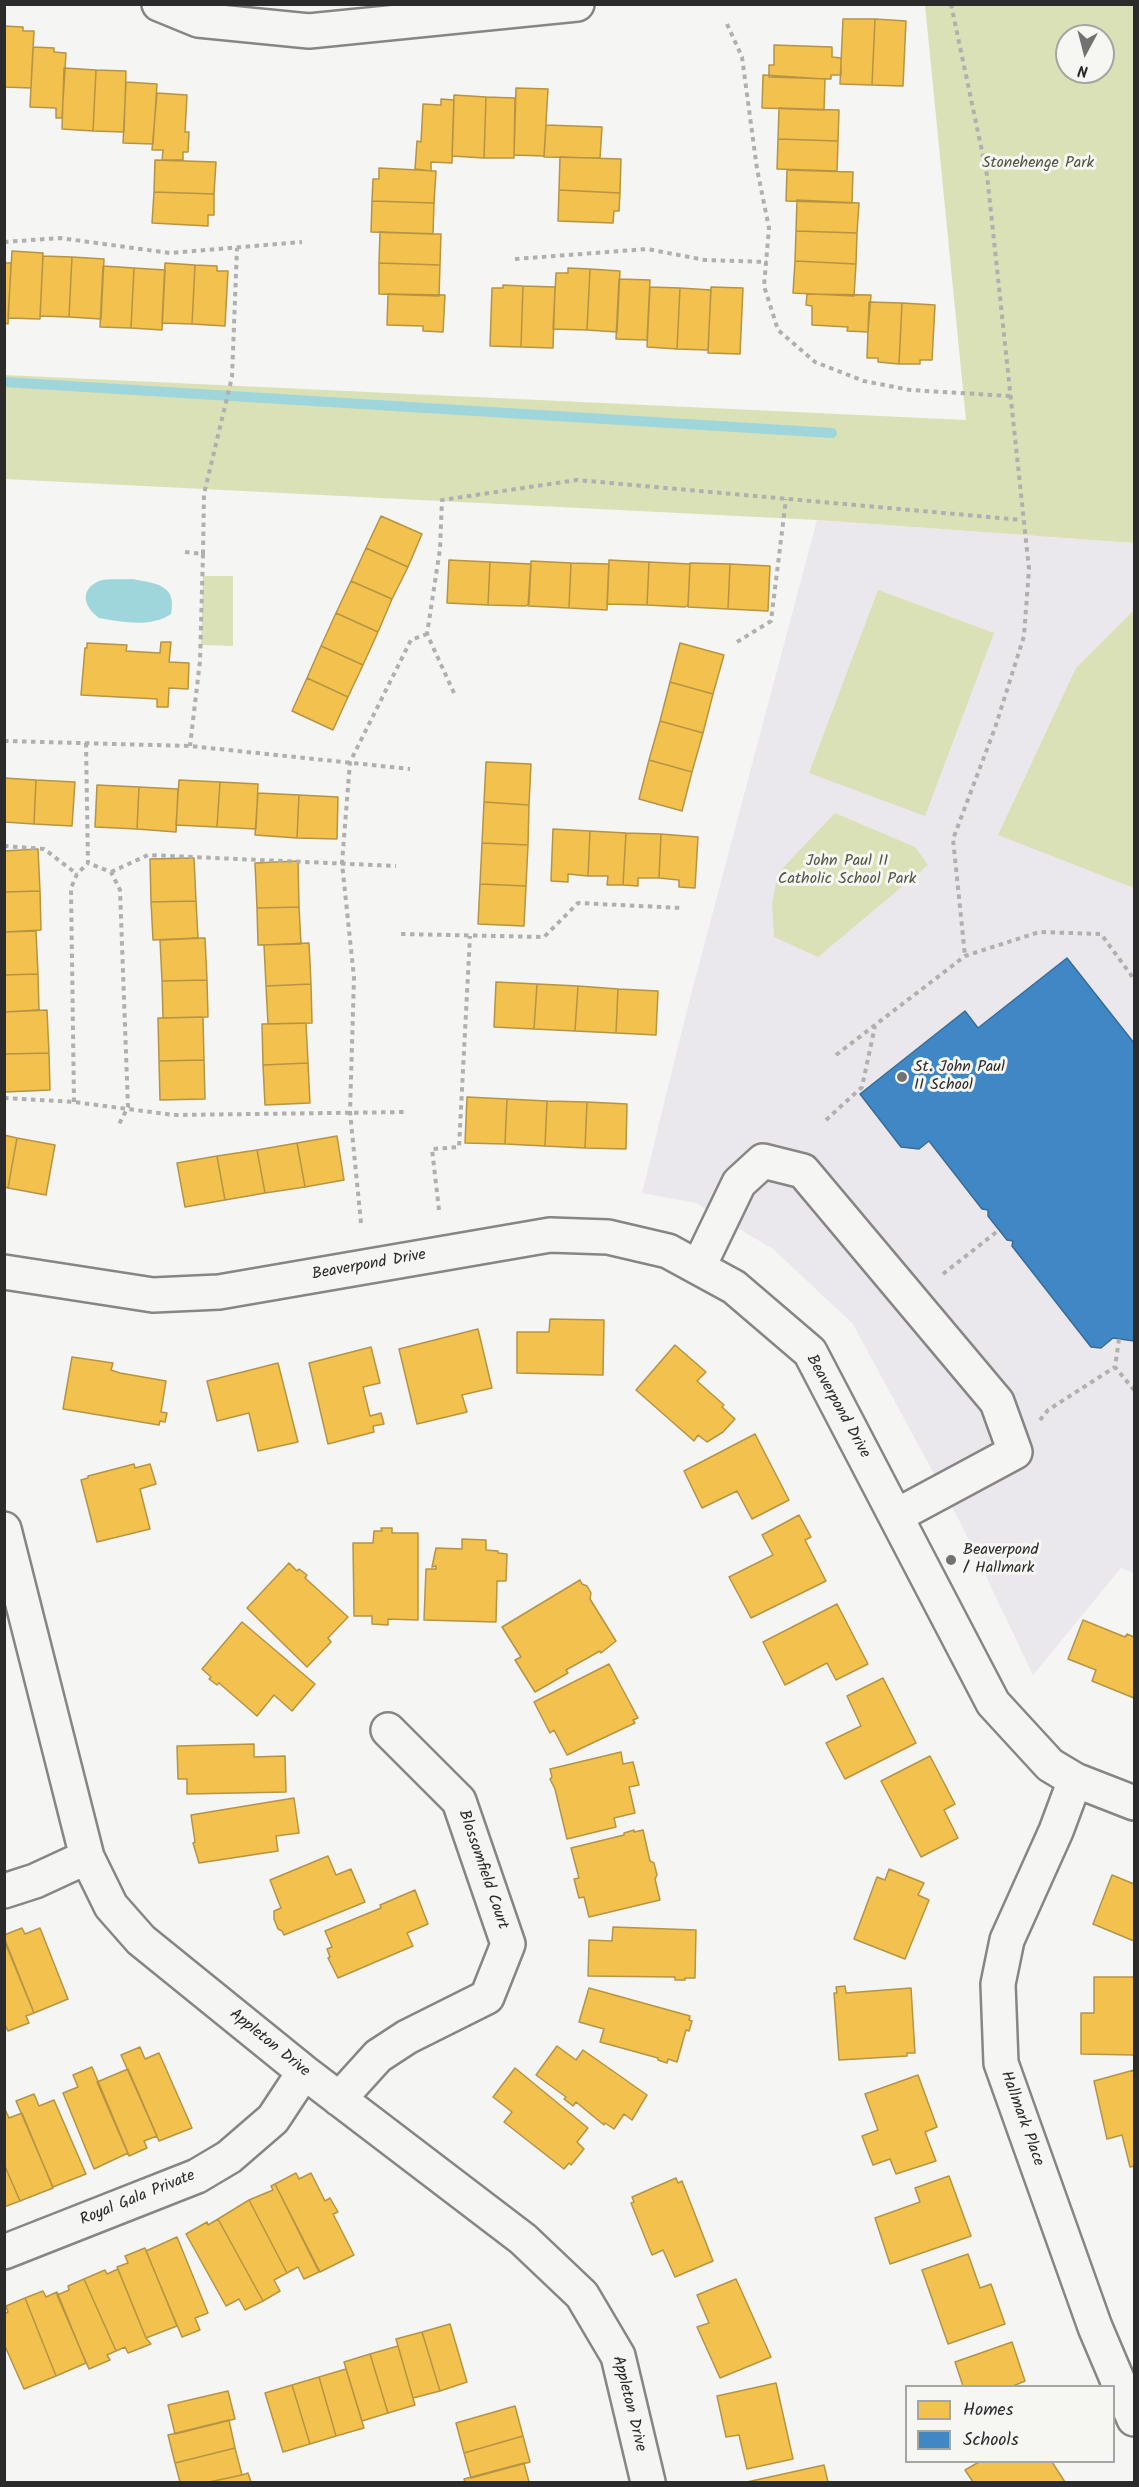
<!DOCTYPE html>
<html>
<head>
<meta charset="utf-8">
<style>
	body { margin:0 }
	#map { position:relative; width:1139px; height:2487px; overflow:hidden; background:#f5f5f3; font-family:Kalam,sans-serif }
	canvas { display:block }
	.frame { position:absolute; inset:0; border:6px solid #2b2b2b; pointer-events:none }
	.legend { position:absolute; left:905px; top:2385px; width:210px; height:78px; box-sizing:border-box; background:#f6f6f2; border:2px solid #a5a5a2; margin:0; padding:8px 10px; list-style:none; font-size:18px; color:#2b2b2b }
	.legend li { display:flex; align-items:center; gap:12px; height:30px }
	.legend b { width:30px; border:2px solid #a5a5a2 }
	.north { position:absolute; left:1055px; top:24px; width:60px; height:60px; box-sizing:border-box; background:#f6f6f2; border:2px solid #a5a5a2; border-radius:50%; rotate:187deg; font-size:16px; font-weight:700; line-height:24px; text-align:center; color:#2b2b2b }
	.north::after { content:''; display:block; margin:auto; width:21px; height:27px; background:#727271; clip-path:polygon(50% 0,100% 100%,50% 72%,0 100%) }
</style>
</head>
<body>
<div id="map">
<canvas width="1139" height="2487"></canvas>
<div class="frame"></div>
<ul class="legend">
<li><b style="height:16px;background:#f2c14e"></b>Homes</li>
<li><b style="height:16px;background:#3f88c5"></b>Schools</li>
</ul>
<div class="north">N</div>
</div>
<script>
const context = document.querySelector('canvas').getContext('2d');
context.lineJoin = 'round';
function fill(path, color) { context.fillStyle = color; context.fill(path, 'evenodd'); }
function strokePath(path, color, width, dash) { context.strokeStyle = color; context.lineWidth = width; context.lineCap = dash ? 'butt' : 'round'; context.setLineDash(dash || []); context.stroke(path); }
function write(font, color, halo, rows, align = 'center') {
  context.font = font + ' Kalam,sans-serif'; context.lineWidth = 6; context.setLineDash([]); context.textBaseline = 'middle'; context.strokeStyle = halo; context.fillStyle = color; for (const [text, x, y, turn = 0] of rows) {
    context.save(); context.translate(x, y); context.rotate((+turn || 0) * Math.PI / 180); context.textAlign = isNaN(turn) ? turn : align; if (halo) context.strokeText(text, 0, 0); context.fillText(text, 0, 0); context.restore();
  }
}
fill(new Path2D(`
	M817,520L1134,543V1573L1121,1568L1033,1675L960,1522L853,1324L773,1249L696,1203L642,1193L689,1002Z`), '#eae8ed');
fill(new Path2D(`
	M925,5H1134V543L817,520L5,479V375L966,420ZM1067,36H1103V72H1067Z
	M203,576H233V646L201,645Z
	M878,590L994,633L925,816L809,773Z
	M1134,610V888L998,835L1076,668Z
	M835,813L915,847L928,865L818,957L774,937L772,904L778,873Z`), '#dae1b6');
fill(new Path2D(`
	M133,579C156,584 177,584 171,614C150,628 123,622 99,618C84,607 79,590 99,581C108,578 123,580 133,579Z`), '#9ed6db');
const homes = new Path2D(`
	M843,19H875L872,85L840,84Z
	M875,19L906,21L903,86L872,85Z
	M4,26L23,27V31H34L31,88L4,87Z
	M774,45L832,47V57L841,58V75H831V79L769,77V65H774Z
	M33,47L54,48V52L66,53L62,118H56V108L30,107Z
	M64,68L96,70L93,131L62,129Z
	M96,70L126,71L124,132L93,131Z
	M763,75L825,79L824,110L762,108Z
	M126,82L157,84L153,144L123,143Z
	M516,88L548,89L544,156L514,155Z
	M157,93L187,95L185,132H189L188,152H183V160H162L163,150H152Z
	M454,95L486,97L484,158L452,156Z
	M486,97L515,98L514,158H484Z
	M441,99L454,100L452,163L431,162V171L415,169L417,141L421,142L423,104L441,105Z
	M779,108L839,110L838,141L778,139Z
	M546,125L602,127L600,158L544,157Z
	M778,139L838,141L837,171L777,169Z
	M560,157L621,159L620,193L559,190Z
	M155,160L216,162L214,194L154,192Z
	M379,168L436,171L434,203L372,201L373,179H379Z
	M787,170L853,172L852,203L786,201Z
	M559,190L620,193L619,211H614L613,223L558,221Z
	M154,192L214,194V215H208V226L152,223Z
	M797,200L859,203L857,233L796,231Z
	M372,201L434,203L433,234L371,232Z
	M796,231L857,233L856,264L795,261Z
	M380,232L441,234L440,265L379,263Z
	M12,251L43,253L40,319L8,318Z
	M43,256L72,257L69,317L40,316Z
	M72,257L104,259L101,319L69,317Z
	M795,261L856,264L854,296L793,293Z
	M4,263H11L8,324L4,323Z
	M165,263L195,265L192,324L162,323Z
	M379,263L440,265L439,296L379,294Z
	M195,265L217,266V271H228L225,326L192,324Z
	M103,266L134,268L131,328L100,327Z
	M134,268L165,270L162,330L131,328Z
	M568,268L590,269L587,330L553,329L556,273H568Z
	M590,269L620,271L617,332L587,330Z
	M619,279L650,280L647,340L616,339Z
	M503,285L523,286L521,347L490,346L492,288H503Z
	M523,286L555,287L553,348L521,347Z
	M650,287L680,288L677,349L647,347Z
	M711,287L743,288L740,354L708,353Z
	M680,288L711,290L708,350L677,349Z
	M388,294L445,295L443,332L423,331V326L387,325Z
	M807,294L871,295L868,332L847,331L848,327L812,325V306L806,305Z
	M869,302L902,303L899,364L878,362V358H867Z
	M902,303L935,305L932,360H920V364H899Z
	M381,516L422,534L408,567L366,548Z
	M366,548L408,567L392,599L351,581Z
	M449,560L490,562L488,605L447,603Z
	M609,560L649,562L647,605L607,604Z
	M531,561L571,563L569,608L528,606Z
	M490,562L531,564L529,604L526,606L488,605Z
	M649,562L690,564L688,605L685,607L647,605Z
	M571,563L609,564L607,610L569,608Z
	M690,563L730,564L728,609L688,607Z
	M730,564L770,566L768,611L728,609Z
	M351,581L392,599L378,632L336,613Z
	M336,613L378,632L363,665L321,646Z
	M161,642H171L169,662L189,663L188,689L169,688L168,707H157V699L81,695L85,648H87V643L127,645L126,651L160,653Z
	M680,643L724,655L713,694L670,682Z
	M321,646L363,665L348,697L307,678Z
	M307,678L348,697L333,730L292,711Z
	M670,682L713,694L703,733L660,721Z
	M660,721L703,733L692,772L649,760Z
	M649,760L692,772L682,811L639,799Z
	M486,762L531,764L529,805L484,802Z
	M4,778L36,780L34,824L4,822Z
	M36,780L75,782L72,826L34,824Z
	M179,780L220,782L217,827L176,825Z
	M220,782L258,784L256,829L217,827Z
	M97,785L139,787L137,829L95,827Z
	M139,787L178,789L176,832L137,829Z
	M258,793L299,795L297,838L255,835Z
	M299,795L338,797L337,839L297,838Z
	M484,802L529,805L528,845L482,843Z
	M553,829L590,831L588,876L568,874V882L551,881Z
	M590,831L626,833L623,885H607L608,876H588Z
	M626,833L661,834L659,878H638V886L623,885Z
	M661,834L698,837L695,888L679,887V880L659,878Z
	M482,843L528,845L526,886L480,884Z
	M38,849L40,891L4,892V851Z
	M194,858L196,901L151,902L150,859Z
	M298,861L299,907L257,908L255,863Z
	M480,884L526,886L524,926L478,924Z
	M40,891L41,930L4,932V892Z
	M196,901L198,938L153,940L151,902Z
	M299,907L301,944L258,945L257,908Z
	M36,931L38,974L4,975V932Z
	M205,938L207,980L162,981L160,940Z
	M309,943L311,984L266,986L264,945Z
	M38,974L39,1010L4,1012V975Z
	M207,980L208,1017L163,1018L162,981Z
	M496,982L537,984L534,1029L494,1027Z
	M311,984L312,1023L268,1024L266,986Z
	M537,984L578,986L575,1031L534,1029Z
	M578,986L618,989L616,1033L575,1031Z
	M618,989L658,991L656,1035L616,1033Z
	M47,1010L49,1053L4,1054V1012Z
	M203,1017L204,1060L159,1061L158,1018Z
	M306,1023L308,1063L263,1065L262,1024Z
	M49,1053L50,1090L5,1092L4,1054Z
	M204,1060L205,1099L160,1100L159,1061Z
	M308,1063L310,1103L265,1105L263,1065Z
	M467,1097L507,1099L505,1144L465,1143Z
	M507,1099L547,1101L545,1146L505,1144Z
	M547,1101L587,1102L585,1148L545,1146Z
	M587,1102L627,1104L626,1149L585,1148Z
	M4,1135L17,1138L8,1188L4,1187Z
	M337,1136L344,1180L305,1187L297,1143Z
	M17,1138L55,1145L46,1195L8,1188Z
	M297,1143L305,1187L265,1193L257,1150Z
	M257,1150L265,1193L225,1200L217,1156Z
	M217,1156L225,1200L185,1207L177,1163Z
	M550,1319L604,1320L603,1375L517,1373V1332H549Z
	M478,1329L492,1388L462,1395L467,1412L417,1424L399,1349Z
	M675,1345L706,1372L697,1381L724,1405L722,1407L735,1419L723,1432L707,1442L698,1435L694,1441L636,1390Z
	M371,1347L380,1383L363,1387L370,1416L381,1413L384,1424L373,1426L374,1432L328,1444L309,1363Z
	M72,1357L113,1363L111,1370L120,1373L166,1381L161,1412L167,1413L165,1422L160,1421L159,1425L63,1409Z
	M278,1363L298,1442L258,1451L249,1413L217,1421L207,1381Z
	M755,1434L789,1500L752,1519L737,1491L702,1508L684,1471Z
	M134,1464L135,1468L150,1464L156,1484L140,1489L150,1529L97,1542L81,1480L88,1478V1476Z
	M799,1515L811,1537L805,1540L826,1581L751,1618L729,1577L773,1555L762,1535Z
	M381,1528H392V1533H418V1620L388,1619V1625L372,1624V1616H354L353,1543H373L374,1531H382Z
	M462,1539L486,1540V1550L498,1551V1553L507,1554L506,1581H497L496,1622L424,1620L426,1569H436V1566L432,1567L436,1548L462,1549Z
	M289,1563L297,1571L299,1569L307,1575L305,1578L348,1617L328,1638L331,1642L307,1667L247,1608Z
	M580,1580L582,1584L587,1586L591,1593L590,1599L616,1641L601,1653L600,1651L566,1670L568,1673L535,1692L515,1660L521,1657L502,1627Z
	M837,1604L868,1664L836,1680L827,1663L785,1685L763,1642Z
	M1083,1620L1125,1637L1127,1634L1134,1637V1698L1092,1681L1096,1670L1068,1659Z
	M242,1622L315,1684L292,1711L274,1695L257,1716L219,1683L217,1685L209,1679L211,1677L202,1669Z
	M609,1664L638,1718L633,1720L635,1723L567,1755L554,1730L550,1733L534,1702Z
	M883,1678L916,1743L845,1779L826,1743L861,1726L847,1696Z
	M254,1744V1757L285,1756L286,1792L187,1794V1779H178L177,1746Z
	M621,1752L623,1764L633,1762L639,1785L629,1787L635,1813L614,1818L616,1827L567,1839L555,1789L550,1779L552,1777L550,1769Z
	M930,1756L955,1804L944,1810L958,1838L921,1857L881,1781Z
	M294,1798L299,1833L276,1836L278,1851L199,1863L193,1843L195,1842L191,1815Z
	M634,1830V1832L643,1830L650,1861L654,1863L657,1875L655,1879L660,1900L589,1917L584,1897L579,1898L574,1879L579,1878L571,1848L624,1835V1833Z
	M328,1856L336,1875L351,1869L365,1902L284,1935L282,1931L278,1929L274,1919V1911L281,1908L270,1880Z
	M889,1869L924,1883L918,1895L929,1900L905,1959L854,1939L877,1877L885,1880Z
	M1112,1875L1134,1884V1941L1093,1924Z
	M415,1890L428,1924L407,1933L413,1946L338,1978L328,1958L330,1957L327,1949L332,1947L325,1931L381,1908L380,1905Z
	M613,1927L696,1930L695,1978H685V1980H675V1977L588,1976L589,1940L612,1941Z
	M22,1928L25,1934L40,1928L68,1999L34,2013L4,1940V1935Z
	M5,1940L34,2013L26,2016L29,2023L8,2031L4,2023Z
	M1094,1977H1134V2055L1081,2054V2013H1094Z
	M845,1986L846,1993L911,1988L915,2053H907V2056L839,2060L834,1993H837L836,1987Z
	M589,1988L690,2016L689,2020L692,2021L689,2031L686,2030L677,2062L668,2059L667,2063L658,2060V2058L600,2042L604,2029L579,2022Z
	M557,2046L576,2060L583,2050L647,2095L632,2120L624,2114L614,2129L605,2123L604,2125L576,2102L573,2106L564,2099L566,2097L536,2075Z
	M140,2047L145,2059L159,2053L192,2128L159,2141L121,2055Z
	M92,2067L128,2153L94,2169L63,2093L78,2087L73,2075Z
	M515,2068L588,2128L577,2142L584,2149L571,2165L569,2163L564,2169L504,2122L512,2112L493,2097Z
	M128,2069L157,2136L144,2141L147,2148L129,2156L97,2082Z
	M1134,2070V2166L1130,2167L1122,2135L1107,2139L1094,2081Z
	M918,2075L937,2127L925,2132L936,2161L896,2174L890,2159L873,2165L862,2136L878,2130L865,2094Z
	M34,2094L39,2106L54,2100L86,2174L53,2187L16,2101Z
	M4,2107L9,2118L22,2113L53,2188L20,2201L4,2164Z
	M4,2164L20,2201L4,2207Z
	M296,2173L299,2179L311,2173L325,2201L330,2198L338,2212L333,2214L354,2255L320,2272L275,2184Z
	M949,2176L971,2236L890,2264L875,2218L920,2202L915,2188Z
	M676,2178L678,2183L682,2181L713,2261L675,2277L663,2250L652,2255L631,2203L634,2202L632,2197Z
	M275,2184L319,2272L304,2279L298,2267L287,2273L249,2200L273,2190L271,2186Z
	M249,2200L287,2273L274,2280L280,2291L263,2301L218,2219Z
	M218,2219L263,2301L245,2310L239,2299L226,2306L186,2234L207,2222L208,2225Z
	M177,2237L208,2313L195,2318L200,2330L182,2337L146,2251Z
	M145,2248L177,2326L146,2338L117,2267L128,2263L125,2256Z
	M968,2254L980,2288L991,2284L1005,2324L948,2344L922,2270Z
	M118,2269L146,2338L151,2344L128,2353L125,2347L116,2351L84,2279L105,2270L107,2274Z
	M84,2279L116,2351L107,2355L110,2360L89,2369L57,2295L69,2290L68,2286Z
	M736,2279L771,2357L720,2378L697,2327L709,2323L697,2295Z
	M43,2291L46,2297L57,2292L86,2363L56,2376L25,2298Z
	M25,2298L56,2376L24,2389L4,2344V2314L8,2312L6,2306Z
	M450,2324L467,2382L440,2391L422,2332Z
	M422,2332L440,2391L413,2398L396,2339Z
	M1012,2342L1025,2381L1013,2386H963L955,2362Z
	M398,2346L415,2405L388,2413L370,2354Z
	M370,2354L388,2413L362,2421L344,2362Z
	M346,2369L364,2428L336,2436L319,2377Z
	M319,2377L336,2436L310,2444L292,2385Z
	M776,2383L793,2459L747,2469L739,2435L726,2437L717,2396Z
	M292,2385L310,2444L283,2452L265,2393Z
	M228,2391L235,2419L175,2434L168,2405Z
	M515,2406L523,2436L464,2453L456,2423Z
	M229,2420L235,2448L175,2463L168,2435Z
	M523,2436L530,2462L471,2478L464,2453Z
	M235,2448L242,2475L209,2482H180L175,2463Z
	M979,2462H1052L1065,2482H973L965,2470Z
	M524,2463L529,2482H465L464,2479Z
	M824,2465L828,2482H747Z
	M248,2473L251,2482H209L242,2475Z`);
fill(homes, '#f2c14e');
strokePath(homes, '#b69444', 1.5);
const schools = new Path2D(`
	M1067,958L1134,1043V1341L1113,1338L1101,1348L1091,1347L1012,1246L1013,1241L1007,1240L988,1216V1210L982,1209L929,1141L919,1149L901,1147L860,1094L965,1011L978,1028Z`);
fill(schools, '#3f88c5');
strokePath(schools, '#396c97', 1.5);
strokePath(new Path2D(`
	M4,382L832,433`), '#9ed6db', 10);
const minor = new Path2D(`
	M159,4L198,20L309,31L577,4
	M699,1266L739,1183L763,1161L803,1171L997,1402L1015,1452L896,1516
	M4,1272L153,1295L219,1292L550,1235L608,1237L668,1251L734,1287L810,1352L993,1703L1050,1765L1075,1780L1134,1803
	M4,1529L87,1857L111,1906L141,1940L304,2072L523,2239L582,2295L618,2356L648,2482
	M1075,1780L1056,1831L1007,1940L998,1984L1001,2063L1095,2327L1134,2419
	M4,1891L35,1881L87,1857
	M339,2099L378,2056L407,2037L487,1997L508,1944L459,1801L388,1730
	M4,2252L197,2176L229,2157L273,2119L304,2072`);
strokePath(minor, '#868685', 38);
strokePath(new Path2D(`
	M951,4L987,175L1029,569L1024,636L995,728L953,839L965,956
	M727,24L742,57L757,169L769,228L764,286L778,330L815,362L864,381L910,390L1010,396
	M4,242L60,238L170,253L302,242
	M515,259L647,249L705,260L767,262
	M185,552L203,554L200,661L190,746
	M203,554L204,494L232,377L237,248
	M737,642L771,621L786,499
	M454,693L427,634L440,549L442,500L577,480L1022,520
	M4,741L190,746L410,769
	M86,743L88,863L111,872L120,890L128,1107L118,1126
	M4,846L44,849L77,874
	M111,872L148,855L396,866
	M401,934L544,937L578,903L682,908
	M836,1055L965,956L1039,932L1101,934L1134,979
	M4,1098L74,1102L174,1115L408,1112
	M74,1102L71,888L77,874L88,863
	M826,1120L862,1087L875,1026
	M439,1210L432,1149L459,1147L470,936
	M361,1223L350,1112L354,978L342,863L350,762L411,640L427,634
	M943,1274L999,1230
	M1119,1339L1115,1367L1134,1390
	M1040,1420L1048,1410L1115,1367`), '#b0b0af', 4, [4.5, 4.5]);
strokePath(minor, '#f5f5f3', 33);
for (const [x, y, r, color] of [
	[902,1077,6,"#727271"],
	[951,1560,6,"#727271"]
]) { const dot = new Path2D(); dot.arc(x, y, r, 0, 2 * Math.PI); context.fillStyle = color; context.fill(dot); strokePath(dot, '#f6f6f2', 2); }
write('16px', '#515441', '#f6f6f2', [
	["Stonehenge Park",1038,164],
	["John Paul II",847,862],
	["Catholic School Park",847,880]
]);
write('16px', '#2b2b2b', '#f6f6f2', [
	["St. John Paul",914,1068],
	["II School",914,1086],
	["Beaverpond",963,1551],
	["/ Hallmark",963,1569]
], 'left');
write('16px', '#2b2b2b', '#f6f6f2', [
	["Beaverpond Drive",369,1266,-10],
	["Beaverpond Drive",837,1407,61],
	["Blossomfield Court",482,1870,71],
	["Appleton Drive",269,2044,39],
	["Hallmark Place",1021,2119,70],
	["Royal Gala Private",138,2199,-22],
	["Appleton Drive",628,2404,76]
]);
</script>
</body>
</html>
